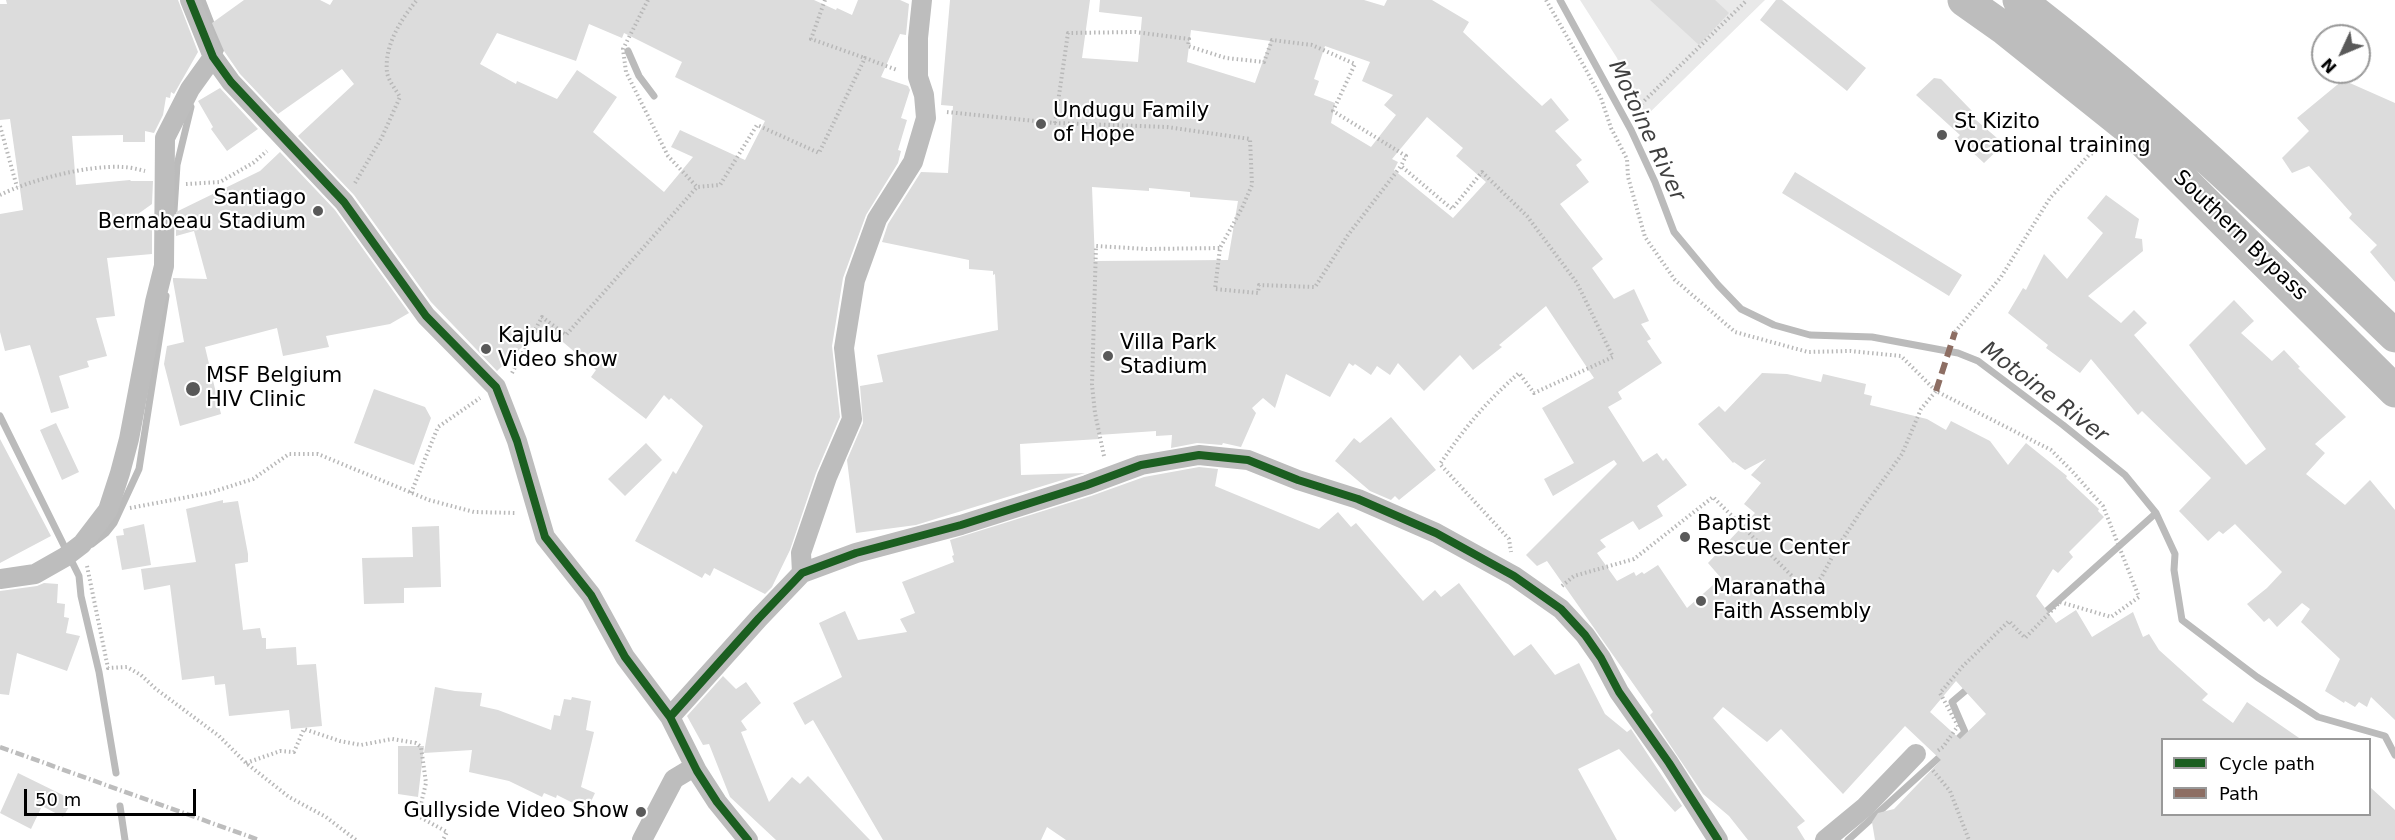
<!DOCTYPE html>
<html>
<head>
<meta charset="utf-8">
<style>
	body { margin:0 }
	#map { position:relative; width:2395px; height:840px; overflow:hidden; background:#fff; font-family:"DejaVu Sans",sans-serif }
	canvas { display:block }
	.legend { position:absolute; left:2161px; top:738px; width:210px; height:78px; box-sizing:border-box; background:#fff; border:2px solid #999; margin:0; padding:8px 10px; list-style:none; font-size:18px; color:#000 }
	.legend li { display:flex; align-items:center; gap:12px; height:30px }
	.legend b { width:30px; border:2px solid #999 }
	.north { position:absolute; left:2311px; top:24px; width:60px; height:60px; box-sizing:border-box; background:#fff; border:2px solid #999; border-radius:50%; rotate:226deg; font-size:16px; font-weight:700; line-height:24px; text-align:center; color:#000 }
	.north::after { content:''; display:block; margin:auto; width:21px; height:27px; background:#595959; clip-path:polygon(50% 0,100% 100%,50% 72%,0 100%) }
	.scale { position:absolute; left:24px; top:789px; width:172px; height:27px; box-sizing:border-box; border:3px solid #000; border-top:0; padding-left:8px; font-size:18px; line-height:21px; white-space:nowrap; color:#000; -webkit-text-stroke:4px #fff; paint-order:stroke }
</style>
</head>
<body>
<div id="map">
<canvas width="2395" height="840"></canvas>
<ul class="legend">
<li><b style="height:8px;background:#1b5e20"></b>Cycle path</li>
<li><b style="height:8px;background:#8d6e63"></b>Path</li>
</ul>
<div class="north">N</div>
<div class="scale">50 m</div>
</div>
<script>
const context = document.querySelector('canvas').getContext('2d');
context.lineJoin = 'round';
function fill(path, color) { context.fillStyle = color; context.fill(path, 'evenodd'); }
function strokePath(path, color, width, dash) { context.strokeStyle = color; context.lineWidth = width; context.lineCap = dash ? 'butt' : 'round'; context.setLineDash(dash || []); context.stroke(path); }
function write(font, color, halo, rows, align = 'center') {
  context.font = font + ' "DejaVu Sans",sans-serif'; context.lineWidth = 4.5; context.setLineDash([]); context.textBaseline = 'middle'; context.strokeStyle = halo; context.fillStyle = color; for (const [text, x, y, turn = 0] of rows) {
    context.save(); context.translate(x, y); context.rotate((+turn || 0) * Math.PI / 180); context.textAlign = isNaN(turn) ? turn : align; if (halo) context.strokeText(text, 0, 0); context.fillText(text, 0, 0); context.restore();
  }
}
fill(new Path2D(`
	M1580,0H1765L1643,119L1617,58Z`), '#e9e9e9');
strokePath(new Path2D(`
	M202,0L221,49L217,57
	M1560,0L1631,130L1655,182L1674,232L1718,285L1741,309L1774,325L1810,335L1872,337L1958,353L1978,361L2063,425L2125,475L2156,513L2175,554L2174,570L2182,620L2257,677L2318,717L2385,736L2395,755
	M628,51L639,76L654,96
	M174,211L177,165L191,107
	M0,416L79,576L81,596L99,672L116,773
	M92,544L106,533L114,523L139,469L166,296
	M2041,616L2156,513
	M1954,743L1965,732L1952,702L1971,686
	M120,806L125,840
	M1848,840L1944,753`), '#bbb', 7);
fill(new Path2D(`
	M6,0H178L198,52L174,94L171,92L170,98L166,97L163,115L154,133L145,131V142H123V135L72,136L76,185L130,180L131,181H153L152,204L138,214L146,227L152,223V254L107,258L115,316L96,318L107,356L87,361L89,367L59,376L69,408L51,413L30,345L5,351L0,332V214L23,210L10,119L0,120V4H7Z
	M244,0H320L330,5L333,0H814L836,10L837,8L852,15L858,0H900L909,4L906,35L900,34L881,77L908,86L910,90L901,118L907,120L898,150L901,151L898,163L866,215L843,278L832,346L840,417L816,473L790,550L772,587L765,594L714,568L710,576L705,573L702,578L635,541L673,471L676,474L703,426L671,398L669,400L664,395L646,419L591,377L596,370L544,326L497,371L431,302L354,195L298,136L354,84L342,69L278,114L240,74L224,51L212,23ZM589,24L622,38L624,33L682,62L675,77L765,121L745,160L680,130L671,147L693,157L664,192L593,132L617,97L577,70L557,99L517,81L516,84L480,64L497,33L576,61Z
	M950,0H1090L1082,58L1138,62L1142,17L1099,12L1100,0H1364L1384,6L1387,0H1432L1469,22L1463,32L1542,106L1551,98L1569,120L1555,131L1582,160L1576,165L1589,182L1560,204L1603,259L1592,268L1614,299L1634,289L1649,321L1641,324L1651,339L1647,341L1662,363L1618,392L1622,399L1608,407L1643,462L1657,453L1663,461L1666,458L1687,485L1657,506L1663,516L1639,530L1633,521L1600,540L1606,547L1597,553L1617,581L1634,572L1636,576L1642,572L1644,574L1658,565L1687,608L1721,578L1708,563L1755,513L1744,504L1761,483L1751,475L1766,459L1745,470L1734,462L1733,463L1698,424L1719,406L1725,412L1762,373L1787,374L1821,382L1823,374L1866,384L1864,394L1872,396L1870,405L1927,419L1946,430L1951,421L1990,441L2008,465L2026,443L2067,476L2066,478L2099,509L2098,511L2104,517L2069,552L2073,557L2058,573L2053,569L2036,596L2056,623L2076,610L2092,637L2133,612L2143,637L2149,634L2159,650L2208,694L2202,700L2233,723L2247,702L2302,740H2163V814H2370V787L2395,810V840H1875L1872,822L1878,813L1894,809L1941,760L1905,726L1843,794L1781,729L1767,742L1723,707L1713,718L1805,821L1797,827L1805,840H1748L1729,816L1703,794L1650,715L1653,712L1547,561L1537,566L1526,555L1617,464L1614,460L1553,496L1544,479L1574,463L1542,408L1594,378L1546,306L1499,345L1502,347L1473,370L1460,355L1424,391L1398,363L1390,375L1377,366L1371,375L1355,364L1353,366L1349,363L1330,397L1286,374L1275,408L1263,398L1252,408L1256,413L1241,447L1223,443L1222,445L1197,443L1171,448L1172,435L1156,436V431L1098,435L1099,439L1020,444L1021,475L1085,473L916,525L856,533L847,460L863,423L860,386L883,382L877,355L998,330L995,274L993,275V271L969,269V260L882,242L888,224L921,172L948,173L953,106L941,105ZM1191,30L1270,41L1255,83L1187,62ZM1325,46L1370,62L1362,81L1393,95L1384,105L1396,115L1371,147L1331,123L1335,103L1314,95L1319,81L1314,79ZM1427,117L1463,148L1456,156L1486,182L1453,218L1394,170L1398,162L1392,159ZM1092,187L1149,191V188L1190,192V197L1238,201L1228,260L1095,261ZM1956,681L1986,714L1960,739L1930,712Z
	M1650,0H1715L1729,13L1699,45Z
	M1776,0H1782L1866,68L1847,91L1760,20Z
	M1934,78L1941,79L1972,111L1969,114L2004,144L1984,163L1957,138L1960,135L1916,95Z
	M2343,80L2395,103V282L2370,252L2377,245L2349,218L2352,214L2309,166L2292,173L2282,158L2309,131L2297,118Z
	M220,88L258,129L227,151L211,129L213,127L198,101Z
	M280,152L335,210L409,313L390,324L326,336L329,347L283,356L277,328L205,347L221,414L180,426L164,364L167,346L184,342L173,281V278L207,279L194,231L176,236V212L260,171Z
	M1795,172L1962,275L1949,296L1782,193Z
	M2106,195L2139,219L2135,238L2142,239L2143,251L2088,296L2121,323L2134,310L2147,323L2134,335L2246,465L2266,449L2189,345L2234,300L2254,321L2241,333L2272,361L2284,350L2300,367L2298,368L2346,417L2315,444L2325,453L2306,474L2345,505L2370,480L2395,510V720L2371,697L2367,707L2359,702L2355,707L2345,701L2344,703L2325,691L2340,659L2301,622L2310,609L2302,603L2277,627L2269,618L2264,622L2247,604L2267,588L2282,572L2235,524L2223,534L2219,531L2208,541L2179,511L2211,478L2142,411L2138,415L2091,359L2080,373L2046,348L2048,345L2008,313L2023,288L2026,290L2044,254L2067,279L2103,233L2087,218Z
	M374,389L425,407L431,418L414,465L354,443Z
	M1391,417L1436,470L1399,500L1395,496L1391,500L1370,491L1335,461L1354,438L1360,443Z
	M56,423L79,472L62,480L40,430Z
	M0,439L51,536L0,563Z
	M646,443L662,460L625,496L608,479Z
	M1199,467L1218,469L1215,486L1319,529L1338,512L1351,527L1356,523L1423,601L1435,590L1441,597L1459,583L1514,656L1531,644L1555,675L1579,663L1605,714L1627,732L1631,729L1682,806L1675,812L1619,749L1578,769L1617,840H1066L1047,827L1041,840H883L813,720L805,725L793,703L842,677L819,623L845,611L858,640L907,632L900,619L915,613L902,582L954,562L952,556L954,555L950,540L1091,496L1144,477Z
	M223,500V503L238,501L248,554V562L235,564L243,630L260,628L262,638H266V649L296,647L297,665L316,664L322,726L291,729L289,710L229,716L225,684L215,685L214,676L182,680L170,585L144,590L141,569L196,562L186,509Z
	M144,524L151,565L122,570L116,536L124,535L123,529Z
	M439,526L441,587L404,588V603L364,604L362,558L413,557L412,527Z
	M44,583L58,584L57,603L65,604L64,617L69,618L66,633L80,636L67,671L17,653L9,695L0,694V591L37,586Z
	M723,676L736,689L746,682L761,703L741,721L747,730L741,732L769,802L792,777L800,784L808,776L870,840H776L730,797L709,744L703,745L687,716Z
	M435,687L455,691L482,693L480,706L498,710L551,730L554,715L560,716L564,699L571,700L572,697L591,701L586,730L594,732L581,787L595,793L587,810L557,795L556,798L544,793L542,797L509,781L469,772L472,750L424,753Z
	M398,746H424L418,797L398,794Z
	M18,773L73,800L63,817L42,806L31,829L0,813Z`), '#dcdcdc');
strokePath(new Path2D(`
	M648,0L623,49L626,72L668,156L697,187
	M825,0L811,39L865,58
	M1546,0L1585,68L1601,98L1611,128L1627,159L1628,177L1645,237L1675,280L1735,332L1808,352L1850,351L1901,356L1936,391L2051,450L2071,470L2103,506L2139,597L2111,617L2060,602L2025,638L2009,621L1963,666L1940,693L1958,726L1943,747L1936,752
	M1638,107L1747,0
	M947,112L1055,123L1167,127L1250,139L1252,185L1242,208L1220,248L1215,289L1258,293L1259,285L1315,287L1348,235L1401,166L1452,209L1482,172L1527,216L1577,283L1613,357L1534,393L1519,373C1485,403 1466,426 1440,464L1509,539L1511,552
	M1055,123L1068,33L1135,32L1189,39L1188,46L1226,58L1264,62L1272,40L1312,45L1355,64L1333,111L1406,156L1401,166
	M0,126L17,187
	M355,183L382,137L400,97C396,90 388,80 387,72C384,46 401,19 417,0
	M186,184L220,182L253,163L267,151
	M0,195C30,180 87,165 122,167C129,167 137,169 145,171
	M1955,332L2001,277L2050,198L2089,155L2109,145
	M512,373L542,317L566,335L697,187L720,185L757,125L819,153L865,58L897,70
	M1104,456L1095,413L1092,385L1096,246L1147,249L1220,248
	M411,493L438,427L480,398
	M130,508L209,493L253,479L289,454H318L429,500L474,512L517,513
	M87,566L108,668L127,667L141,675L156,689L219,736L246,763L289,797L326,817L356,840
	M1562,586L1574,576L1634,559L1713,497L1807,591L1821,578L1837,548L1863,508L1902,454L1921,409L1936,391
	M246,763L280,751L294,752L304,729L340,741L361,745L392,739L416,743L421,747L426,783L418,816L447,832L443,840
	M1930,767L1950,791L1969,840`), '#b8b8b8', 4, [1.5, 3]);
strokePath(new Path2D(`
	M190,0L213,57L231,82L344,202L426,316L496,387L517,441L545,537L591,595L625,657L670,717L697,771L717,802L748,840
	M802,573L801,553L827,477L852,419L844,348L855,280L877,219L913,162L926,118L924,95L918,77V38L922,0
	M0,579L35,574L65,557L82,544L108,510L120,473L129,439L155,302L164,266L165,138L190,89L213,57
	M670,717L759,618L802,573L856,553L961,525L1087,485L1141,465L1199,455L1248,460L1298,480L1358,499L1436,533L1514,576L1561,609L1585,635L1601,658L1619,692L1669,763L1718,840
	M642,840L674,779L694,767
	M1825,840L1865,807L1916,754`), '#bdbdbd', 20);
strokePath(new Path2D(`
	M1964,0L2005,29L2135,133L2395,391
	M2019,0C2153,102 2274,219 2395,336`), '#bdbdbd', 33);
strokePath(new Path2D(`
	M0,747L259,840`), '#bdbdbd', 4.5, [9, 3, 1.5, 3]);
strokePath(new Path2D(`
	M1936,391L1955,332`), '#8d6e63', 6, [12, 6]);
strokePath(new Path2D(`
	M190,0L213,57L231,82L344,202L426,316L496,387L517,441L545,537L591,595L625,657L670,717L697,771L717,802L748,840
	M670,717L759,618L802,573L856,553L961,525L1087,485L1141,465L1199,455L1248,460L1298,480L1358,499L1436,533L1514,576L1561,609L1585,635L1601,658L1619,692L1669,763L1718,840`), '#1b5e20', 8);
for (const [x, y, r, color] of [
	[1041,124,6,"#595959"],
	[1942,135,6,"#595959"],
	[318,211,6,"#595959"],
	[486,349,6,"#595959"],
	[1108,356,6,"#595959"],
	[193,389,8,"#595959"],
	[1685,537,6,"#595959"],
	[1701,601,6,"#595959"],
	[641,812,6,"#595959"]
]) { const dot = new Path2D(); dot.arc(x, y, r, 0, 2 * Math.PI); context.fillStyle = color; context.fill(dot); strokePath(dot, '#fff', 2); }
write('21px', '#000', '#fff', [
	["Undugu Family",1053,112],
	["of Hope",1053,136],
	["St Kizito",1954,123],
	["vocational training",1954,147],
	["Santiago",306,199,"right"],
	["Bernabeau Stadium",306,223,"right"],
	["Kajulu",498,337],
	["Video show",498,361],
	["Villa Park",1120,344],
	["Stadium",1120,368],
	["MSF Belgium",206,377],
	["HIV Clinic",206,401],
	["Baptist",1697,525],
	["Rescue Center",1697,549],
	["Maranatha",1713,589],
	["Faith Assembly",1713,613],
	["Gullyside Video Show",629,812,"right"]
], 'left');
write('21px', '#000', '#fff', [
	["Southern Bypass",2240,236,44]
]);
write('italic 22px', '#3f3f3f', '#fff', [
	["Motoine River",1646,131,65],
	["Motoine River",2044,393,37]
]);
</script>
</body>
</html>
